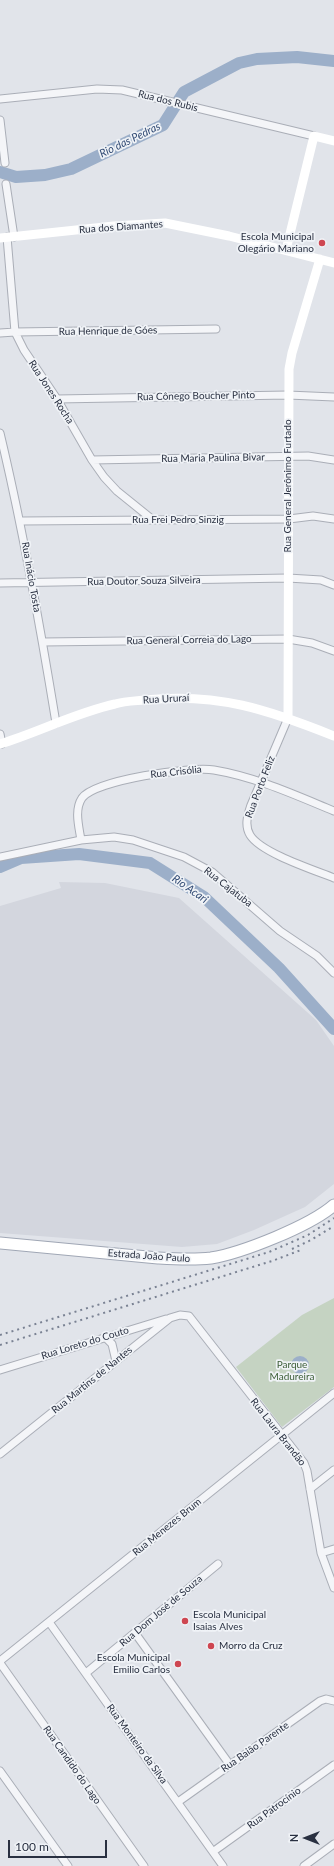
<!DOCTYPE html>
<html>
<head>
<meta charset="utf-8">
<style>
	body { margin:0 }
	#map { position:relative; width:334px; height:1866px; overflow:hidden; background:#e1e4ea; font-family:Lato,sans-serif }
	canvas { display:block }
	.north { position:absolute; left:286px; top:1818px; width:40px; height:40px; -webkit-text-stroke:3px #f0f3f7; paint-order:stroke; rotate:270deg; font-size:11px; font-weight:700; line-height:16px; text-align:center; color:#293041 }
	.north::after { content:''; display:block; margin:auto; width:14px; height:18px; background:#293041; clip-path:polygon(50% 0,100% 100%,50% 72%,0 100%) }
	.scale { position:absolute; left:8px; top:1840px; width:99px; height:18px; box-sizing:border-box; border:2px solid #293041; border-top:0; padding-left:5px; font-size:12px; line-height:14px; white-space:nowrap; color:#293041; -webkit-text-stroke:3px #f0f3f7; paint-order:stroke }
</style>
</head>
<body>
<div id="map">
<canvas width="334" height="1866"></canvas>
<div class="north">N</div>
<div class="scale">100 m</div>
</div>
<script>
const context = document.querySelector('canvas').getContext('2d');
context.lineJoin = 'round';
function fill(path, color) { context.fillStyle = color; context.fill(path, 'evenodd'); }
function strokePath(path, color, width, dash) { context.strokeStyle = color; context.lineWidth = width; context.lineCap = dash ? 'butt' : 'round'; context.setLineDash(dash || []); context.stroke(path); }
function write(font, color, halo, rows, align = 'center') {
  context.font = font + ' Lato,sans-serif'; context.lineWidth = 3.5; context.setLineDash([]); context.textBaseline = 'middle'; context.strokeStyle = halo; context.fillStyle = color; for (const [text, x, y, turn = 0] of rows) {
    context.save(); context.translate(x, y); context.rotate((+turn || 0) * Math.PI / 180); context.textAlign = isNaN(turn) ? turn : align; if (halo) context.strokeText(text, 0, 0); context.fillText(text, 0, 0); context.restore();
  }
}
fill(new Path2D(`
	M59,882L105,883L179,898L316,1020L334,1046V1184L305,1207L254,1230L217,1244L182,1247L0,1233V906L61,888Z`), '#d3d6de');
fill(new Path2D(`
	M334,1298V1387L282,1427L236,1367L302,1315Z`), '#c5d3c2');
fill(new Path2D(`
	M291 1365a9 9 0 1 1 18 0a9 9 0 1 1-18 0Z`), '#9cafc9');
strokePath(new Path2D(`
	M0,172L16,177L45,175L71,169L163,125L184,92L239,63L257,59L297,57L334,61
	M0,867L21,858L79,854L150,863L204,897L279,968L334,1029`), '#9cafc9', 12);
const street = new Path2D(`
	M0,99L97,89L122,90L314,136
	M0,120L5,163
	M6,184L14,237
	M7,237L15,332L24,350L57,399L92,460L104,477L117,491L153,520
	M0,333L15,332L216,329
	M57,399L288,395L334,397
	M0,433C23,529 40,625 56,723
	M92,460L308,456L334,460
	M21,521L289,519L313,516L334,519
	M0,583L288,578L321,580L334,585
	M43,642L288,639L312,643L334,651
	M288,718L251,805C248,814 244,825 250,835C261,853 314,870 334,878
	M0,734L2,744
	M81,840C79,827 74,810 82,798C95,780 191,766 214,770C256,777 295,795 334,811
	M0,857L81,840L114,837L133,840L184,857L212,872L280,931L317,956L334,973
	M105,1337L112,1344L116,1361
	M0,1370L166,1319
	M0,1454L170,1318L180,1315L189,1316L304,1463L307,1471L321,1553L334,1588
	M310,1489L334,1470
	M321,1553L334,1549
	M49,1622L223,1866
	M135,1633L230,1765
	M0,1661L334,1393
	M0,1663L144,1866
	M86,1673L218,1564
	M0,1771L68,1866
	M178,1802L320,1701L326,1699L334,1701
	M214,1851L334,1765
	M304,1866L334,1844`);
const primary = new Path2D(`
	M0,1243L158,1258C176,1259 193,1260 211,1258C242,1253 310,1226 334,1205`);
strokePath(street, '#aaaeb7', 9);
strokePath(primary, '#a0a7b5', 13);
strokePath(street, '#f4f5f8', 7);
strokePath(new Path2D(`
	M0,238L114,226L165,223L229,236L334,263
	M286,250L314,136L334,141
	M288,718L289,369L292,353L320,259
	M0,744C39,732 75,713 115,704C125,701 135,701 145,700C217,692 269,710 334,736`), '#fff', 9);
strokePath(primary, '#fff', 11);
strokePath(new Path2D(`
	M292,1249L311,1240L334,1226
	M0,1335L269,1252L308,1235L334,1218
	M0,1345L272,1261L301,1250`), '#7a8293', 2, [2, 4]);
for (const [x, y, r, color] of [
	[322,243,4,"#ce4651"],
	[185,1621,4,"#ce4651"],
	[211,1646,4,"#ce4651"],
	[178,1664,4,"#ce4651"]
]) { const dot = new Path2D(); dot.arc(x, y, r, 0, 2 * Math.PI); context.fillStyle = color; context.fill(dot); strokePath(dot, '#f0f3f7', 1.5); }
write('10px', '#293041', '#f0f3f7', [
	["Rua dos Rubis",168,101,14],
	["Rua dos Diamantes",121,227,-4],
	["Rua Henrique de Góes",108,331,-1],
	["Rua Jones Rocha",51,392,57],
	["Rua Cônego Boucher Pinto",196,396,-1],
	["Rua Maria Paulina Bivar",213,458,-1],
	["Rua General Jerônimo Furtado",288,486,-90],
	["Rua Frei Pedro Sinzig",178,520],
	["Rua Inácio Tosta",31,577,80],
	["Rua Doutor Souza Silveira",144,581,-1],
	["Rua General Correia do Lago",189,640,-1],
	["Rua Ururaí",166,699,-3],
	["Rua Crisólia",176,772,-6],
	["Rua Porto Feliz",260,787,-69],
	["Rua Cajatuba",228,887,38],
	["Estrada João Paulo",149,1256,4],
	["Rua Loreto do Couto",85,1343,-17],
	["Rua Martins de Nantes",92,1380,-39],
	["Rua Laura Brandão",278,1432,52],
	["Rua Menezes Brum",167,1527,-39],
	["Rua Dom José de Souza",161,1611,-40],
	["Rua Monteiro da Silva",137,1744,54],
	["Rua Baião Parente",255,1747,-35],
	["Rua Candido do Lago",72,1765,55],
	["Rua Patrocínio",274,1808,-36]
]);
write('10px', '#293041', '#f0f3f7', [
	["Escola Municipal",314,237],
	["Olegário Mariano",314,249],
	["Escola Municipal",193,1615,"left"],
	["Isaias Alves",193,1627,"left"],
	["Morro da Cruz",219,1646,"left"],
	["Escola Municipal",170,1658],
	["Emilio Carlos",170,1670]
], 'right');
write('10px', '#3b5d36', '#f0f3f7', [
	["Parque",292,1365],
	["Madureira",292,1377]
]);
write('italic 11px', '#334c75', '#f0f3f7', [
	["Rio das Pedras",130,140,-26],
	["Rio Acari",190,889,35]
]);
</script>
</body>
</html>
